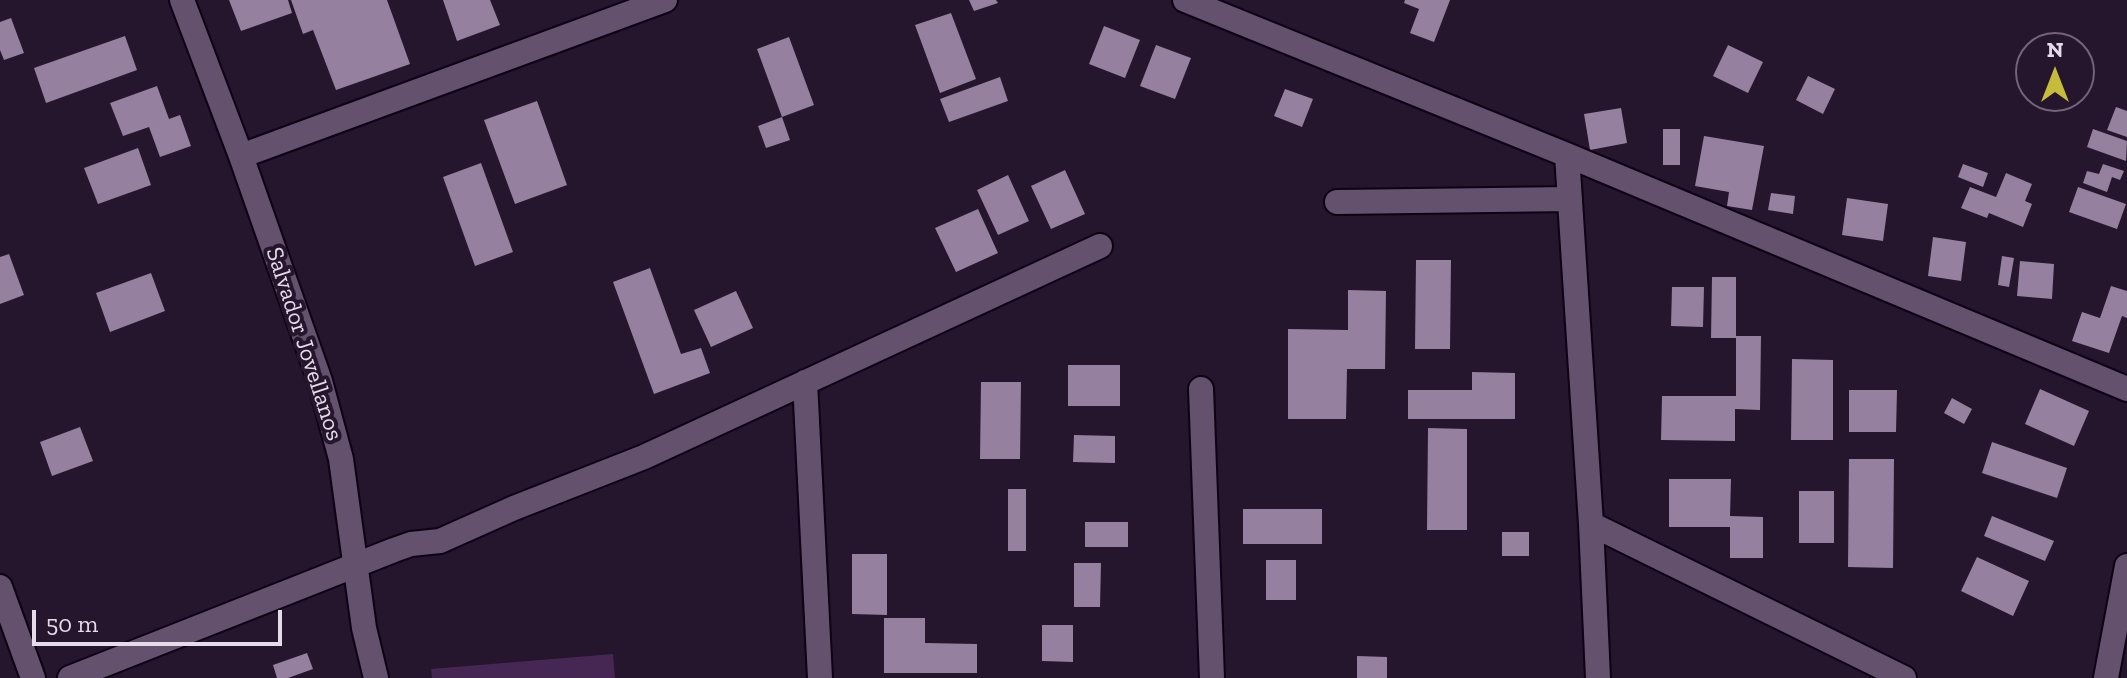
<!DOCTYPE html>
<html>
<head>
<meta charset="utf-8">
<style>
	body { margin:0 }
	#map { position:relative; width:2127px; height:678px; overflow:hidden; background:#25152d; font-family:"Zilla Slab",serif }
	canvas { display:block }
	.north { position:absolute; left:2015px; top:32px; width:80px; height:80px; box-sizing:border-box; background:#25152d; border:2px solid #726479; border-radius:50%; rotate:0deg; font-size:22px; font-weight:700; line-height:32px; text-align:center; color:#e6dbeb }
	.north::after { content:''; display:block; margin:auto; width:28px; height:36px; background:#c6bc3c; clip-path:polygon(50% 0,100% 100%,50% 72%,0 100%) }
	.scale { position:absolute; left:32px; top:610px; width:250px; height:36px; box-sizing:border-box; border:4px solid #e6dbeb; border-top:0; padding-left:10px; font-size:24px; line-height:28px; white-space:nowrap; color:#e6dbeb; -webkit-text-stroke:6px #25152d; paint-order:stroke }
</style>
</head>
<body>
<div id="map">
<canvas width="2127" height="678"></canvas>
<div class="north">N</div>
<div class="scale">50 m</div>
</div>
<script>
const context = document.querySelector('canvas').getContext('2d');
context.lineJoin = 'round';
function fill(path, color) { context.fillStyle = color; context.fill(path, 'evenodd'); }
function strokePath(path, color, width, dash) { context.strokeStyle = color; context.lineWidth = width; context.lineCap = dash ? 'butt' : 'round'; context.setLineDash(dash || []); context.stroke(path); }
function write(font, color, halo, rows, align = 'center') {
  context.font = font + ' "Zilla Slab",serif'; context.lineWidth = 8; context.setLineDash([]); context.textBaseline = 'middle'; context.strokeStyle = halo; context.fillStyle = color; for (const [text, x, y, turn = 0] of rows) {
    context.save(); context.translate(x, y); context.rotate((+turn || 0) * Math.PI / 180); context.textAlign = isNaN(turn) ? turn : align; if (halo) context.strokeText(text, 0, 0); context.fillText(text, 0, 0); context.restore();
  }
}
fill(new Path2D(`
	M613,654L615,678H432L431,669Z`), '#462754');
fill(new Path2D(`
	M229,0H288L292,13L241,31Z
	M291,0H387L410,64L336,90L313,30L303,34Z
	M443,0H490L500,25L457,41Z
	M969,0H996L998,3L974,11Z
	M1405,0H1450L1434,42L1410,33L1419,9L1404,3Z
	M951,13L976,79L940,93L915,25Z
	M11,18L24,53L4,60L0,50V22Z
	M1104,26L1140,40L1125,78L1089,64Z
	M125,36L137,70L46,103L34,68Z
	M789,37L814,105L782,117L757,49Z
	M1156,45L1191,58L1175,99L1140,86Z
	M1728,45L1763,62L1748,93L1713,76Z
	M1808,76L1835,89L1823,114L1796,100Z
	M1000,77L1008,101L949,122L940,99Z
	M157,86L169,119L180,115L191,146L160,157L149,127L123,136L110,103Z
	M1285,89L1313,99L1302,127L1274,116Z
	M537,101L567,185L515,204L484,120Z
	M2116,107L2127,111V137L2107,130Z
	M1621,108L1627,143L1590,150L1584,114Z
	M782,117L790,140L766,148L758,126Z
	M1663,129H1680V165H1663Z
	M2093,129L2127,141L2126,161L2087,147Z
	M1704,136L1764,146L1752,210L1727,206L1729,192L1695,186Z
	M138,148L151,185L98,204L84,168Z
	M481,163L513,252L475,266L443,177Z
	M1963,164L1988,173L1983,187L1958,177Z
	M2103,164L2124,171L2120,180L2112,177L2107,192L2083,183L2087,171L2099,174Z
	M1065,170L1085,214L1051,229L1031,186Z
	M2006,173L2032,184L2025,201L2032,204L2023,227L1989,213L1987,218L1961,208L1970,187L1996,197Z
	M1008,175L1029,221L998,235L977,190Z
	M2078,187L2126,204L2117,229L2069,212Z
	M1771,193L1795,196L1793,214L1768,210Z
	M1847,198L1888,204L1883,241L1842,235Z
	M978,209L998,253L956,272L935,228Z
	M1933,237L1966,242L1961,281L1928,276Z
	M9,254L24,295L0,304V257Z
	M2002,256L2014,258L2009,287L1998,285Z
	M1416,260H1451L1450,349H1415Z
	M2020,261L2054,264L2052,299L2017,296Z
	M650,268L681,354L701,348L710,373L654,394L613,282Z
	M151,273L165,311L110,332L96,293Z
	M1712,277H1736V338H1711Z
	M2111,286L2127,291V318L2122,316L2109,353L2072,341L2082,312L2100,318Z
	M1672,287H1704L1703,327L1671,326Z
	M1348,290L1386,291L1385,369H1347L1346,419H1288V329L1348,330Z
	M736,291L753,328L711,347L694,310Z
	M1736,336H1761L1760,410L1735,409V441L1661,440L1662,396H1736Z
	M1792,359L1833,360V440H1791Z
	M1068,365H1120V406H1068Z
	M1472,372L1515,373V419H1408V390H1472Z
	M981,382H1021L1020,459H980Z
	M2040,389L2089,411L2074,446L2025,424Z
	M1849,390H1897L1896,432H1849Z
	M1952,398L1972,409L1964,424L1944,413Z
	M80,427L93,461L52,476L40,442Z
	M1428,428L1467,429V530H1427Z
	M1074,435L1115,436V463L1073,462Z
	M1992,442L2067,468L2057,498L1982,473Z
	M1849,459H1894L1893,568L1848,567Z
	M1669,479H1731L1730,516L1763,517V558H1730V527H1669Z
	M1008,489H1026V551H1008Z
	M1799,491H1834V543H1799Z
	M1243,509H1322V544H1243Z
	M1992,516L2054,541L2045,561L1984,536Z
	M1085,522H1128V547H1085Z
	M1502,532H1529V556H1502Z
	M852,554H887V615L852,614Z
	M1977,557L2029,581L2013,616L1961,591Z
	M1266,560H1296V600H1266Z
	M1074,563H1101L1100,607H1074Z
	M884,618H925V643L977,644V673H884Z
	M1042,625H1073V662L1042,661Z
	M307,653L313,669L288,678H277L273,665Z
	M1357,656L1387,657V678H1357Z`), '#95819f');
const minor = new Path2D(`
	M182,0L241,156L320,381L341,459L364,628L376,678
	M1185,0L1567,155L2127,389
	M1567,155L1591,524L1598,678
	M241,156L665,0
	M1337,202L1570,199
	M805,382L820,678
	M1201,389L1212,678
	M1591,524L1904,678
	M0,587L33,678
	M70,678L394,550L411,544L440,541L514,508L644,457L1100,246
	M2106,678L2127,566`);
strokePath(minor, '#0e0214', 28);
strokePath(minor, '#64516d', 24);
write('24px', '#e6dbeb', '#25152d', [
	["Salvador Jovellanos",304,344,72]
]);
</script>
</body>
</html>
